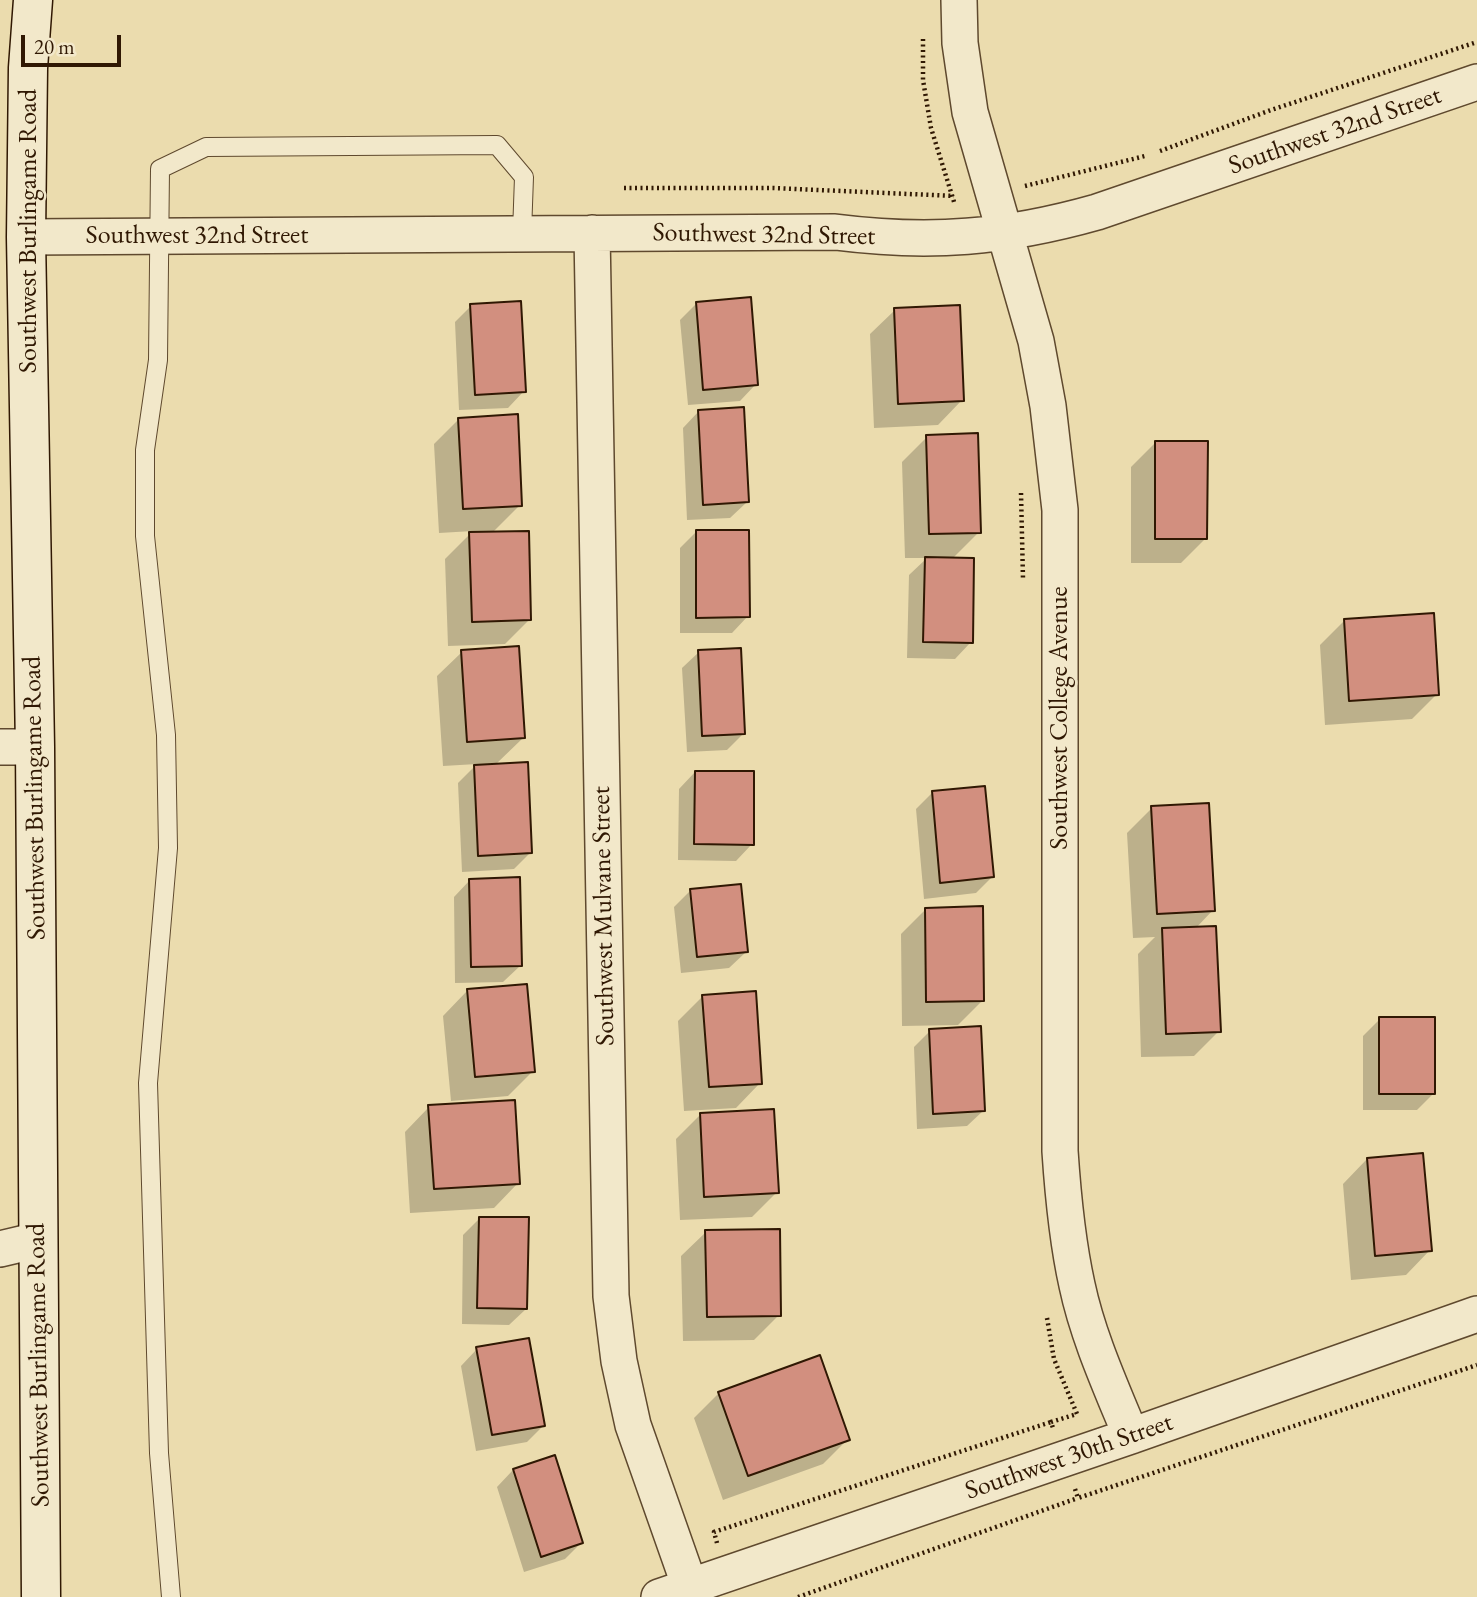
<!DOCTYPE html>
<html>
<head>
<meta charset="utf-8">
<style>
	body { margin:0 }
	#map { position:relative; width:1477px; height:1597px; overflow:hidden; background:#ebdcae; font-family:"EB Garamond",serif }
	canvas { display:block }
	.scale { position:absolute; left:21px; top:35px; width:100px; height:32px; box-sizing:border-box; border:4px solid #301803; border-top:0; padding-left:9px; font-size:21px; line-height:24px; white-space:nowrap; color:#301803; -webkit-text-stroke:5px #f2e8ca; paint-order:stroke }
</style>
</head>
<body>
<div id="map">
<canvas width="1477" height="1597"></canvas>
<div class="scale">20 m</div>
</div>
<script>
const context = document.querySelector('canvas').getContext('2d');
context.lineJoin = 'round';
function fill(path, color) { context.fillStyle = color; context.fill(path, 'evenodd'); }
function strokePath(path, color, width, dash) { context.strokeStyle = color; context.lineWidth = width; context.lineCap = dash ? 'butt' : 'round'; context.setLineDash(dash || []); context.stroke(path); }
function write(font, color, halo, rows, align = 'center') {
  context.font = font + ' "EB Garamond",serif'; context.lineWidth = 5; context.setLineDash([]); context.textBaseline = 'middle'; context.strokeStyle = halo; context.fillStyle = color; for (const [text, x, y, turn = 0] of rows) {
    context.save(); context.translate(x, y); context.rotate((+turn || 0) * Math.PI / 180); context.textAlign = isNaN(turn) ? turn : align; if (halo) context.strokeText(text, 0, 0); context.fillText(text, 0, 0); context.restore();
  }
}
fill(new Path2D(`
	M697,303L756,384L740,401L688,405L680,320Z
	M471,306L524,391L508,408L459,410L455,322Z
	M895,310L962,400L938,425L874,428L870,334Z
	M699,411L747,502L730,518L687,520L683,428Z
	M459,419L520,505L492,533L529,620L505,644L448,646L445,559L473,531L439,533L434,444Z
	M927,437L979,532L952,559L971,642L955,659L907,658L909,575L927,558H905L902,462Z
	M1156,442L1206,538L1181,563H1131V467Z
	M696,532L748,616L732,633H680V548Z
	M1345,620L1437,694L1412,719L1325,725L1320,645Z
	M462,652L523,738L495,765L530,853L514,869L462,872L458,783L477,764L443,766L437,676Z
	M699,652L743,734L727,750L687,752L682,668Z
	M695,772L752,844L736,861L678,860L679,789Z
	M932,793L992,877L976,893L924,899L916,809Z
	M1152,808L1213,910L1195,929L1219,1031L1194,1056L1141,1057L1138,954L1155,937L1133,938L1127,833Z
	M470,880L520,966L503,982L455,983L454,897Z
	M691,890L746,952L729,968L681,973L674,907Z
	M926,909L983,1000L958,1025L902,1026L901,934Z
	M467,991L533,1071L508,1096L451,1101L443,1016Z
	M703,996L760,1083L736,1108L684,1111L678,1021Z
	M1380,1019L1433,1094L1417,1110H1363V1036Z
	M930,1031L984,1110L967,1126L917,1129L914,1047Z
	M429,1107L518,1183L494,1208L410,1213L405,1132Z
	M701,1114L777,1192L752,1217L680,1220L676,1139Z
	M1367,1159L1430,1250L1406,1275L1351,1280L1343,1184Z
	M479,1219L526,1309L509,1325L462,1324L463,1235Z
	M706,1232L779,1315L754,1340L683,1341L681,1256Z
	M477,1349L543,1426L527,1442L476,1451L461,1366Z
	M719,1393L848,1439L823,1464L723,1500L694,1418Z
	M513,1470L581,1543L565,1559L524,1572L497,1487Z`), '#0003');
const building = new Path2D(`
	M751,297L758,385L703,390L696,302Z
	M521,301L526,392L475,395L470,304Z
	M960,305L964,401L898,404L894,308Z
	M744,407L749,502L703,505L698,410Z
	M518,414L522,506L463,509L458,418Z
	M978,433L981,533L929,534L926,435Z
	M1155,441H1208L1207,539H1155Z
	M696,530H749L750,617L696,618Z
	M529,531L531,620L472,622L469,532Z
	M925,557L974,558L973,643L923,642Z
	M1434,613L1439,695L1349,701L1344,619Z
	M519,646L525,738L467,742L461,650Z
	M741,648L745,734L702,736L698,650Z
	M528,762L532,853L478,856L474,765Z
	M695,771H754V845L694,844Z
	M985,786L994,877L940,883L932,791Z
	M1209,803L1215,911L1157,914L1151,806Z
	M520,877L522,966L471,967L469,879Z
	M741,884L748,952L697,957L690,889Z
	M983,906L984,1001L926,1002L925,908Z
	M1216,926L1221,1032L1166,1034L1162,928Z
	M527,984L535,1072L475,1077L467,989Z
	M756,991L762,1084L709,1087L702,995Z
	M1379,1017H1435V1094H1379Z
	M981,1026L985,1111L933,1114L929,1029Z
	M515,1100L520,1184L434,1189L428,1105Z
	M774,1109L779,1193L704,1197L700,1113Z
	M1423,1153L1432,1251L1375,1256L1367,1158Z
	M479,1217H529L527,1309L477,1308Z
	M780,1229L781,1316L707,1317L705,1230Z
	M529,1338L545,1426L492,1435L476,1347Z
	M820,1355L850,1440L748,1476L718,1392Z
	M555,1455L583,1543L541,1557L513,1469Z`);
fill(building, '#d28f7f');
strokePath(building, '#301803', 2);
const service = new Path2D(`
	M171,1597L159,1453L148,1083L168,848L166,735L145,536V450L158,360L160,169L206,147L497,145L524,177L522,233`);
const minor = new Path2D(`
	M959,0L960,43L970,112L1036,341L1048,406L1060,510V1151C1063,1196 1067,1240 1077,1285C1088,1337 1111,1387 1131,1436
	M592,233L611,1296L619,1361L633,1425L690,1587
	M26,237L835,232C930,244 1005,238 1097,212L1477,82
	M0,747H35
	M0,1249L38,1240
	M659,1597L1131,1436L1477,1314`);
const secondary = new Path2D(`
	M33,0L28,68L26,237L35,747L41,1597`);
strokePath(service, '#5f492e', 20);
strokePath(minor, '#5f492e', 38);
strokePath(secondary, '#301803', 41);
strokePath(new Path2D(`
	M923,39V80L931,128L955,205
	M1160,151L1271,110L1477,42
	M1025,186L1145,156
	M624,188H774L954,196
	M1021,493L1023,579
	M1047,1318L1054,1359L1077,1414L1051,1422L1053,1428
	M1075,1489L1078,1498L1477,1365
	M717,1543L714,1532L1051,1422
	M798,1597L1078,1498`), '#301803', 4.5, [2, 3.5]);
strokePath(service, '#f2e8ca', 18);
strokePath(minor, '#f2e8ca', 35);
strokePath(secondary, '#f2e8ca', 38);
write('26px', '#301803', '#f2e8ca', [
	["Southwest 32nd Street",1335,131,-19],
	["Southwest Burlingame Road",29,231,-90],
	["Southwest 32nd Street",764,235,1],
	["Southwest 32nd Street",197,236],
	["Southwest College Avenue",1060,718,-90],
	["Southwest Burlingame Road",35,798,-91],
	["Southwest Mulvane Street",604,916,-91],
	["Southwest Burlingame Road",39,1365,-91],
	["Southwest 30th Street",1069,1457,-19]
]);
</script>
</body>
</html>
